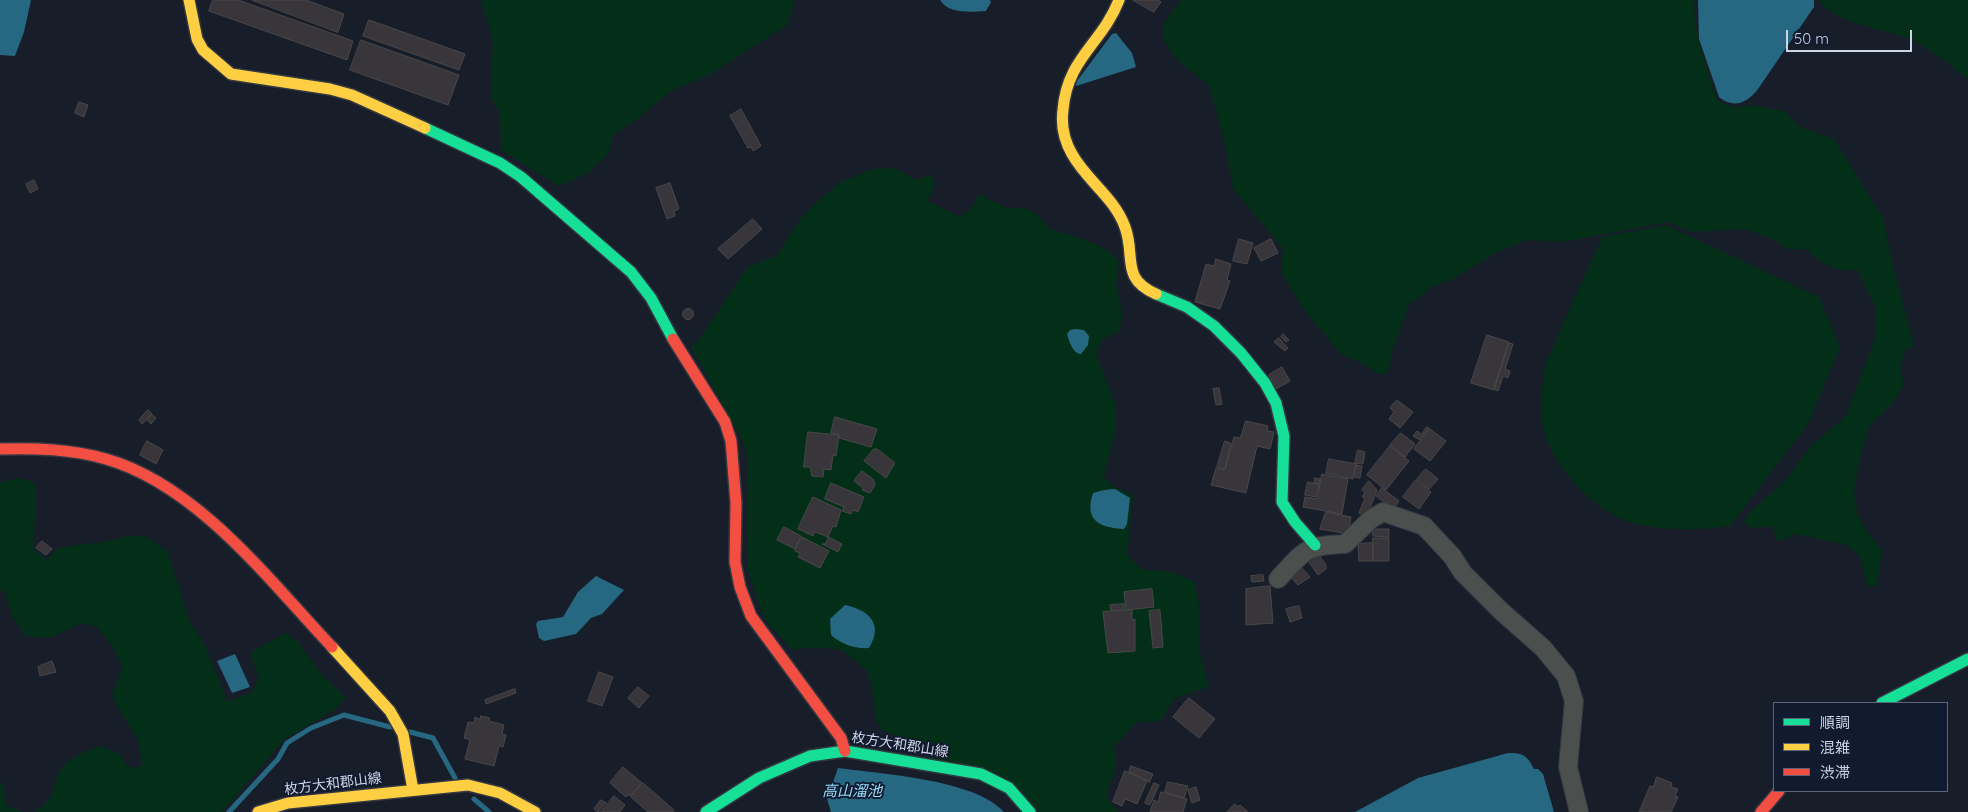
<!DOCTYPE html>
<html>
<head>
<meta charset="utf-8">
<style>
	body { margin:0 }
	#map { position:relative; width:1968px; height:812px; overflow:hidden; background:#181e29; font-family:Quicksand,"Noto Sans JP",sans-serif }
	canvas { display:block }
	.legend { position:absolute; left:1773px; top:702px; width:175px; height:90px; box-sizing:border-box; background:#111b30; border:1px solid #5c6578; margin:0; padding:6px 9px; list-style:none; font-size:15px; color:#cdd4e3 }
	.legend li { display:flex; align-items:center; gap:10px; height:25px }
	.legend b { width:25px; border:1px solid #5c6578 }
	.scale { position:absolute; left:1786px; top:30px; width:126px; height:22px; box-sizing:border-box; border:2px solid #cdd4e3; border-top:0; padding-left:6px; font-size:15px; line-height:18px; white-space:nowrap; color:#cdd4e3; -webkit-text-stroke:4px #111b30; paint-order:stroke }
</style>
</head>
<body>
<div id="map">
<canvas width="1968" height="812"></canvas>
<ul class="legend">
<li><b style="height:6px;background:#16e098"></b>順調</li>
<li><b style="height:6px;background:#ffcf43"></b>混雑</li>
<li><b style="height:6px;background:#f24e42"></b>渋滞</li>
</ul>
<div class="scale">50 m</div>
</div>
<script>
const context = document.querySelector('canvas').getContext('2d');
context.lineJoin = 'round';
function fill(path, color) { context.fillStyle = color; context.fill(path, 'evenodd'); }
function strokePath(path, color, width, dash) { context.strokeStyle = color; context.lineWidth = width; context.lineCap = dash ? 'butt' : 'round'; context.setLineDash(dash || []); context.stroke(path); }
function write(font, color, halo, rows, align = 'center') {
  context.font = font + ' Quicksand,"Noto Sans JP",sans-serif'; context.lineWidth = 4; context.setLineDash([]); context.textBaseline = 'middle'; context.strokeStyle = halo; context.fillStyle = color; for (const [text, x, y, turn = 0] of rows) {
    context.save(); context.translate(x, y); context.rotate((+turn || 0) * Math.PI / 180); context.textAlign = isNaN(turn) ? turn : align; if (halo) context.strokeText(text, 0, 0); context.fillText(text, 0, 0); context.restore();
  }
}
fill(new Path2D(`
	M481,0H795L787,25L711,74L671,91L636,120L612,136L609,153L589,172L559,186L501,150L500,113L492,100L491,77L493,42Z
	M1181,0H1694C1695,42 1705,63 1718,101L1736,108L1751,105L1784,111L1802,128L1834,139L1883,218L1892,260L1914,346L1906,350L1900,367L1904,385L1892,404L1870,425L1861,452L1854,491L1858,515L1866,531L1882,550L1877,586L1871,587L1867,585L1860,556L1847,545L1795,534L1787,539L1777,541L1772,526L1752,528L1744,522L1751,511L1786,480L1811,446L1846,416L1875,338V307L1858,270C1831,270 1825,268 1807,249H1787L1773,239L1745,229L1692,232L1668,222L1563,242L1526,240L1491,255L1455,278L1432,287L1409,304L1392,352L1388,373L1377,374L1366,365L1341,354L1301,306L1281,271L1283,248L1233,189L1224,138L1208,84L1177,60L1164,41V23Z
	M1819,0H1968V79C1950,65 1933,51 1914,41C1888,28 1836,26 1819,0Z
	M895,168L916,180L931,175L935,183L928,201L960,217L972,207L979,194L1006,208H1024L1036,213L1050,229L1086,240L1107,250L1119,261L1116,284L1122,311L1120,331L1103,339L1096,354L1116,406L1115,433L1104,476L1112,486L1133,495L1127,555L1141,569L1172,572L1195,582L1200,611V653L1209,687L1175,698L1160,721L1137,722L1114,746C1115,752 1117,760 1116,766C1112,789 1096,791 1119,812H1040L919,752L910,741L882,730L876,721L872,687L867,671L842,650L815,647L792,650L764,618L747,569L748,461L742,439L691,347L703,334L747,268L777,255L801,218L820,199L841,182L872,169Z
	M1666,225L1819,297L1840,347L1808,424L1730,526C1698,530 1667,531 1636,524C1595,514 1549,464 1542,422C1540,408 1542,387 1544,373C1545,363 1552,351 1556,341C1570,306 1587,272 1602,237Z
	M20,478L35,483L36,503L33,549L47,560L58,548L115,540L126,536H145L167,551L190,622L207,649L227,702L252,692L259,678L250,653L286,633L299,643L320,673L346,698L334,710L285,739L222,812H34C58,799 51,783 63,767C73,756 87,750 101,746L120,754L128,767H141C146,739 122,720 112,696L122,667L115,650L99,628L83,623L49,638L26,636L13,618L5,592L0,590V482Z
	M0,783L3,786L6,806L23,812H0Z`), '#032e17');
fill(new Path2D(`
	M0,0H31L24,32L15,56L0,55Z
	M940,0H990L991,2L986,11C971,12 948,14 940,0Z
	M1698,0H1814V7L1758,89C1747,103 1734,109 1719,97L1699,39Z
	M1116,33L1132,53L1136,67L1076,86L1077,81L1112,34Z
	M1076,329L1084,330L1089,336L1088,345L1081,354C1073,354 1069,341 1067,334L1070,330Z
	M1115,489L1130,498L1127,524L1124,529C1099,528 1084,520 1093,493L1104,490Z
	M596,576L624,590L602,614L591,618L576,634L544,641L539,638L536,624L538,621L563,617L578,592Z
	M845,605C869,610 884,624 869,648C855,649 841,644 831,635L830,619Z
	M235,654L250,687L232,693L217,661Z
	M1508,753C1523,753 1527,755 1534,769H1538L1543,774L1554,812H1355L1418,778Z
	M838,768C880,774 975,779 1004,812H831L827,799Z`), '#266782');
strokePath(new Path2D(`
	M410,732L433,738L455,778
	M474,799L489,812
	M229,812L278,759L287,743L311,728L344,715L390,727`), '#266782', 5);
const building = new Path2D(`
	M213,0H238L353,41L347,60L209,11Z
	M252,0H306L344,14L338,32Z
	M1133,0H1158L1161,2L1154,12Z
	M369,20L465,54L459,70L363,36Z
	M361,40L459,75L448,105L350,70Z
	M79,102L88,105L84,117L75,113Z
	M741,109L761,146L753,151L751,147L748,148L730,116Z
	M34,180L38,189L30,193L26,184Z
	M670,183L679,209L674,211L675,216L667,219L656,188Z
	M753,219L762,229L728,259L718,249Z
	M1239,239L1253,243L1247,264L1233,261Z
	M1271,239L1278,253L1261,261L1254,248Z
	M1216,259L1231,264L1227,280L1230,281L1220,309L1195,302L1206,264L1214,266Z
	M682.5 314a5.5 5.5 0 1 1 11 0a5.5 5.5 0 1 1-11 0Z
	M1283,334L1289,340L1286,342L1281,337Z
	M1487,335L1509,342L1494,390L1471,383Z
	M1279,338L1288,348L1285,351L1274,342Z
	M1509,343L1513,344L1505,369L1510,371L1508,378L1503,376L1498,391L1494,389Z
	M1282,367L1290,381L1276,389L1269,375Z
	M1219,388L1222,404L1216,405L1213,389Z
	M1397,400L1413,412L1400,428L1389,419L1394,412L1390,408Z
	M148,410L152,414L142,424L139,420Z
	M152,415L156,418L151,424L147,420Z
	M835,417L877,429L871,447L839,438V435L831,433Z
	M1246,421L1268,426L1267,431L1274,432L1270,449L1257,446L1246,493L1211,485L1216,468L1225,470L1234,437L1240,438Z
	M1427,427L1429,428L1420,440L1413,436L1417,431L1421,434Z
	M1430,429L1446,441L1430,461L1414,449Z
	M808,432L839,435L836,456L833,455L831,470L824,469L823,477L812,476L810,467H804Z
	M1401,433L1415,444L1405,457L1390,445Z
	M147,441L163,450L156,464L140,455Z
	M1225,441L1231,443L1225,469L1217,467Z
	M1390,446L1409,461L1386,490L1367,475Z
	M874,449H877L895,463L886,478L864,461Z
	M1358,450L1365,452L1363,464L1355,463Z
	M1329,459L1356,464L1353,479L1326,473Z
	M1357,465L1362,466L1360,478L1354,477Z
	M1426,469L1438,479L1429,489L1417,479Z
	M862,471L873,479L875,485L870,493L862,490L863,488L854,481Z
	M1322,474L1348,479L1342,514L1303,507L1305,497L1317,499Z
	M1315,478L1320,479L1319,484L1314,483Z
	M1416,480L1431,492L1419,509L1403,497Z
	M1369,481L1377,490L1367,516L1359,513L1365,498L1362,497L1365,492L1362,490Z
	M1308,482L1319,485L1316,497L1305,495Z
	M831,483L864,497L858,512L853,510L851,514L842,511L844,507L825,499Z
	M1382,488L1399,501L1393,509L1376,496Z
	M813,497L841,510L836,527L833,526L828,537L815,532L813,536L798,529Z
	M1326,512L1351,517L1348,534L1320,529Z
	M784,527L801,536L795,549L777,540Z
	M1373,529H1389V537L1373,536Z
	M802,537L829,551L820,568L798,557L800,553L795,551Z
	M829,537L842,544L838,552L822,544H825Z
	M1373,538H1389V561H1373Z
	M42,541L52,549L46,555L36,548Z
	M1373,543V561H1359L1358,544Z
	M1316,551L1326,565V569L1318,575L1306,558Z
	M1300,566L1310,577L1298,585L1290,576Z
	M1263,575L1264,581L1252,582L1251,576Z
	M1270,586L1273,623L1246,625V589Z
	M1152,589L1154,607L1126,610L1124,592Z
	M1124,604V610L1111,611L1110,605Z
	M1299,606L1302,618L1290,622L1286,609Z
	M1132,610V620L1135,619V651L1108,653L1103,612Z
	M1160,610L1163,647L1153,648L1149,611Z
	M52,661L56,672L40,676L38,667Z
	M599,672L613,677L602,706L588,701Z
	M638,687L649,696L639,708L628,698Z
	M515,689L516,693L486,704L485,700Z
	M1189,698L1215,719L1199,738L1173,717Z
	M481,716L490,718L489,721L504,725L502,734L506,735L503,747L499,746L494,766L465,759L470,740L464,738L468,722L474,723L475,717L480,719Z
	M1131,766L1153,774L1149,783L1148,781L1129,772Z
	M623,767L642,783L630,796L628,794L626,797L610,783Z
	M1125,771L1147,781L1137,804L1125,799L1122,806L1113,802Z
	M1657,777L1672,783L1671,787L1678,789L1675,796L1678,797L1671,812H1639L1650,786L1653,787Z
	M1168,782L1188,786L1184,798L1165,792Z
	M643,783L674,810L673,812H648L631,797Z
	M1154,783L1159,785L1150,805L1145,803Z
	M1196,787L1200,800L1192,803L1188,790Z
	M1161,792L1187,799L1183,812H1150L1154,800L1158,802Z
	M614,796L625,805L620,812H601Z
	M601,800L606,803L598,812L594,809Z
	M1235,804L1238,807L1240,805L1248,812H1227Z`);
fill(building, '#38363b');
strokePath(building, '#4a4749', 1);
const street = new Path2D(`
	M1278,579C1306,549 1304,546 1345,544L1371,519L1383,512L1424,526L1452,556L1463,573L1501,611L1543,648L1566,676L1574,701L1568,767L1579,812`);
const fast = new Path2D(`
	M425,128L500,163L521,177L631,272L651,298L673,339
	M1156,294L1187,307L1214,326L1241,353L1265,383L1276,403L1284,436L1282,502L1295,522L1315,545
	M1882,703L1968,659
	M706,812L759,778L810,756L845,751L981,774L1009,788L1030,812`);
const slow = new Path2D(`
	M189,0L197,39L203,50L231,74L330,89L352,95L425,128
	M1119,0C1102,44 1067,58 1063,110C1061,125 1064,140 1072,154C1087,181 1114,197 1125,227C1136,257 1120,278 1156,294
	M332,647L390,711L403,734L413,790
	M258,812L288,803L468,785L500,793L535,812`);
const jam = new Path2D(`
	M673,339L725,422L731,441L736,503L735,562L740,587L751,616L841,738L845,751
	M0,449C36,448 71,449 106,459C197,485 269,580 332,647
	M1761,812L1779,791`);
strokePath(street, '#333841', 20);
strokePath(fast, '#333841', 14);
strokePath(slow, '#333841', 14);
strokePath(jam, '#333841', 14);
strokePath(street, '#4b4f4e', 18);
strokePath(fast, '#16e098', 11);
strokePath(slow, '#ffcf43', 11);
strokePath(jam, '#f24e42', 11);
write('14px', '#cdd4e3', '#111b30', [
	["枚方大和郡山線",900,745,9],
	["枚方大和郡山線",333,784,-7]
]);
write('italic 15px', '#9bdefe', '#111b30', [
	["高山溜池",852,791]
]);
</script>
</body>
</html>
